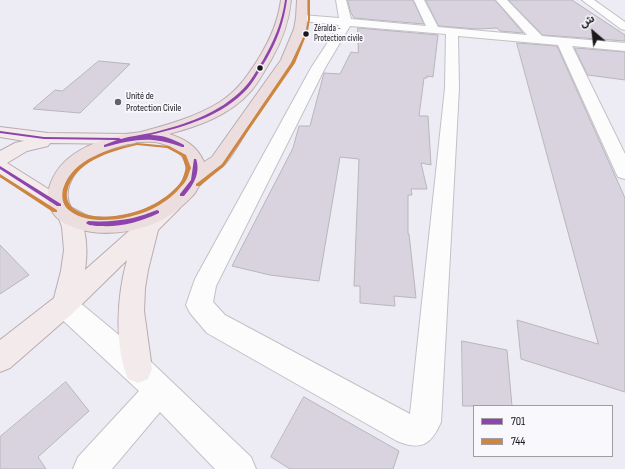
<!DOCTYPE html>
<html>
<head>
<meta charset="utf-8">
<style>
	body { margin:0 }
	#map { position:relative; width:625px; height:469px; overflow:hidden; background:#edecf4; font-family:"Sofia Sans Condensed","Noto Sans Arabic",sans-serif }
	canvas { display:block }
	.legend { position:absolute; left:473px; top:405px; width:140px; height:52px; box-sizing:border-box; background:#f9f8fd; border:1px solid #9f9ea3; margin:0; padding:5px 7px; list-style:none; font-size:12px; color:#19181d }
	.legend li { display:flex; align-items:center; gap:8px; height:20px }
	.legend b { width:20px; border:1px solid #9f9ea3 }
	.north { position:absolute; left:573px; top:12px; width:40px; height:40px; -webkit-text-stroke:3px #f9f8fd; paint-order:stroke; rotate:332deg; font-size:11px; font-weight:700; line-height:16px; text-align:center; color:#19181d }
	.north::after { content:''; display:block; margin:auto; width:14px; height:18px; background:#19181d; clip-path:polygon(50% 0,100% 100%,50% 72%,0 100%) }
</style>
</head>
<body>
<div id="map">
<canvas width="625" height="469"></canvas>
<ul class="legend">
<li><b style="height:5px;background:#8e44ad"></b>701</li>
<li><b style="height:5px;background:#cd853f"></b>744</li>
</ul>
<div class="north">ش</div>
</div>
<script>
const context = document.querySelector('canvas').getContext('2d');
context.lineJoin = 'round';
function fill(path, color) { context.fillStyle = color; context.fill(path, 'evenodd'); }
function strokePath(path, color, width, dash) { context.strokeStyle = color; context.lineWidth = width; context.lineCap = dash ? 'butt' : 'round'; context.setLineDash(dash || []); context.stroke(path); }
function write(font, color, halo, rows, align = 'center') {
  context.font = font + ' "Sofia Sans Condensed",sans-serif'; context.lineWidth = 3.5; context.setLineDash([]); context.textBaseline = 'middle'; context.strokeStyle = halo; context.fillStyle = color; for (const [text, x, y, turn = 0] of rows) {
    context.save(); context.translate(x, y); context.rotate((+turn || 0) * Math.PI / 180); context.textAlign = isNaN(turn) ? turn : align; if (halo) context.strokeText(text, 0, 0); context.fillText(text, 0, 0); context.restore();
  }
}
const building = new Path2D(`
	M348,0H413L424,24L354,18L351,13Z
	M426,0H495L523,33L500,31L497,28L477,29L439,26Z
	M509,0H572L625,35V41L543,35Z
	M358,28L438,35L433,77L427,76V78H424L419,116H428L431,165L421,163L427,189H411L412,195H408V234H409L416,298L394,296L395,306L360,303V286H354L359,159L340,157L319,281L270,275L232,266L293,148L299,126H310L324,73L340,74L351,52L358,53Z
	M517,43L557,46L625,198V392L521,359L517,320L598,344Z
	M575,48L625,52V80L588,75Z
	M99,61L130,64L80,113L33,109L55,90L62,91Z
	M0,245L29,275L0,294Z
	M462,341L507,350L512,406H463Z
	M66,382L89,411L38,457L46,469H0V437Z
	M304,397L399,451L393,469H290L271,457Z`);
fill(building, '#d8d3de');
strokePath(building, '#b7b6bb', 1);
const minor = new Path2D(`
	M336,0H346L351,19L426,26L414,0H424L438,27L527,35L496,0H507L542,36L625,43V51L572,46L625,154V179L618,177L616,173L558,45L458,36L459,88L441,422C431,445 421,451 397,441L207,333L190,313L186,305L195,279L311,68L339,25L302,21L296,18L302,15L339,18ZM350,26L446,34L445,88L410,414L225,315L213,302L216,286L325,68Z
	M582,0H594L625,22V30L621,29Z
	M64,294L73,297L148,359L251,457L256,469H215L160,412L112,469H73L78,457L139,391L55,313L51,305L55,297Z`);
const major = new Path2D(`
	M0,127L48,133L129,134L135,135L138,139L135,143L129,144L50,143L48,146L27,151L7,163L66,200L69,205L67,209L76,211C87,228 88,250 85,270L165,199L172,197L179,199L182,204L179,209L158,230L148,270L145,288L144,311L152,369L148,379L138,383L128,379C114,345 117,296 127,260L73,313L10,368L0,372V340L54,298L61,271L64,250L62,227L58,216L61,212L52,210L0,176V151L15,143L24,141L0,137Z`);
const highway = new Path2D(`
	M281,0H291C289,22 282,41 271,60C265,70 259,82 251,91C230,115 199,126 169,134C185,139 197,146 204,162L212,157L281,60L294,29L296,18L297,0H307C307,10 308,20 306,29C296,63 272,90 254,119C246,131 234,155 224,165C217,172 207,176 201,184C198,186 197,190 195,193C189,200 183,205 176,211C149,231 110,238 78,229C69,226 58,221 53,213C49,206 46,196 49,188C59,153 95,141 126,134C131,133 137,133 141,132C167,125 196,117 220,102C237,91 246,78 257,61C269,42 278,23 281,0ZM136,142C144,142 153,141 160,143C178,147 193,162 183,180C169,207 121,221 93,217C85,216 78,211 71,207C67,201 67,192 69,186C78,158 110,148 136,142Z`);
strokePath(minor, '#c2c1c7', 2);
strokePath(major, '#baacaf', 2);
strokePath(highway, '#baacaf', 2);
fill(minor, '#fcfcfd');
fill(major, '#f3eaeb');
fill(highway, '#ecdedf');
fill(new Path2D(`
	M285,0H287C284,22 277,41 266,60C260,69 255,80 248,88C223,116 184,127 150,135C163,135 173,139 184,145V147H182C152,136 135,139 105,147H104V145L117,140L44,139L0,133V131L44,137L119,138L121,139C131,136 141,135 151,133C184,125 219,114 244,88C252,80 257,69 263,60C274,41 282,22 285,0Z
	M194,159H196C201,173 193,186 184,196H180V194L191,180Z
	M0,166L61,204V206H57L0,169Z
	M157,210L159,211V213C140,222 121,227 101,226C95,226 89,226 86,223L88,221C103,222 118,221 133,218C141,216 149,213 157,210Z`), '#8e44ad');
fill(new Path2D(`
	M308,0H310V19L308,31L295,63L224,166L200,186H196V184L222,164L291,63L306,31L308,19Z
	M137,143L169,146L186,155L191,168C189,172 188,178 185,182C184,184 181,186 179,189C172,197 162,204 152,209C131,219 91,227 70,211C63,206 61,198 63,189C73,158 109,149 137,143ZM137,145L167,148L182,156L186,168C185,172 183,178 181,182C173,192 161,201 150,206C130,216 92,223 73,208C68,204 66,198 67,192C73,162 111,151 137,145Z
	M0,174L57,210V212H53L0,177Z`), '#cd853f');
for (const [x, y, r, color] of [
	[306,34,3.5,"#19181d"],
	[260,68,3.5,"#19181d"],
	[118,102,4,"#636268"]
]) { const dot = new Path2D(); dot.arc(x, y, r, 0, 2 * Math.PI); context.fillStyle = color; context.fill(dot); strokePath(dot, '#f9f8fd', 1.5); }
write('9px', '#19181d', '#f9f8fd', [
	["Zéralda -",314,29],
	["Protection civile",314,39]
], 'left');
write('10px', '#19181d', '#f9f8fd', [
	["Unité de",126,96],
	["Protection Civile",126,108]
], 'left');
</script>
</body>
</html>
